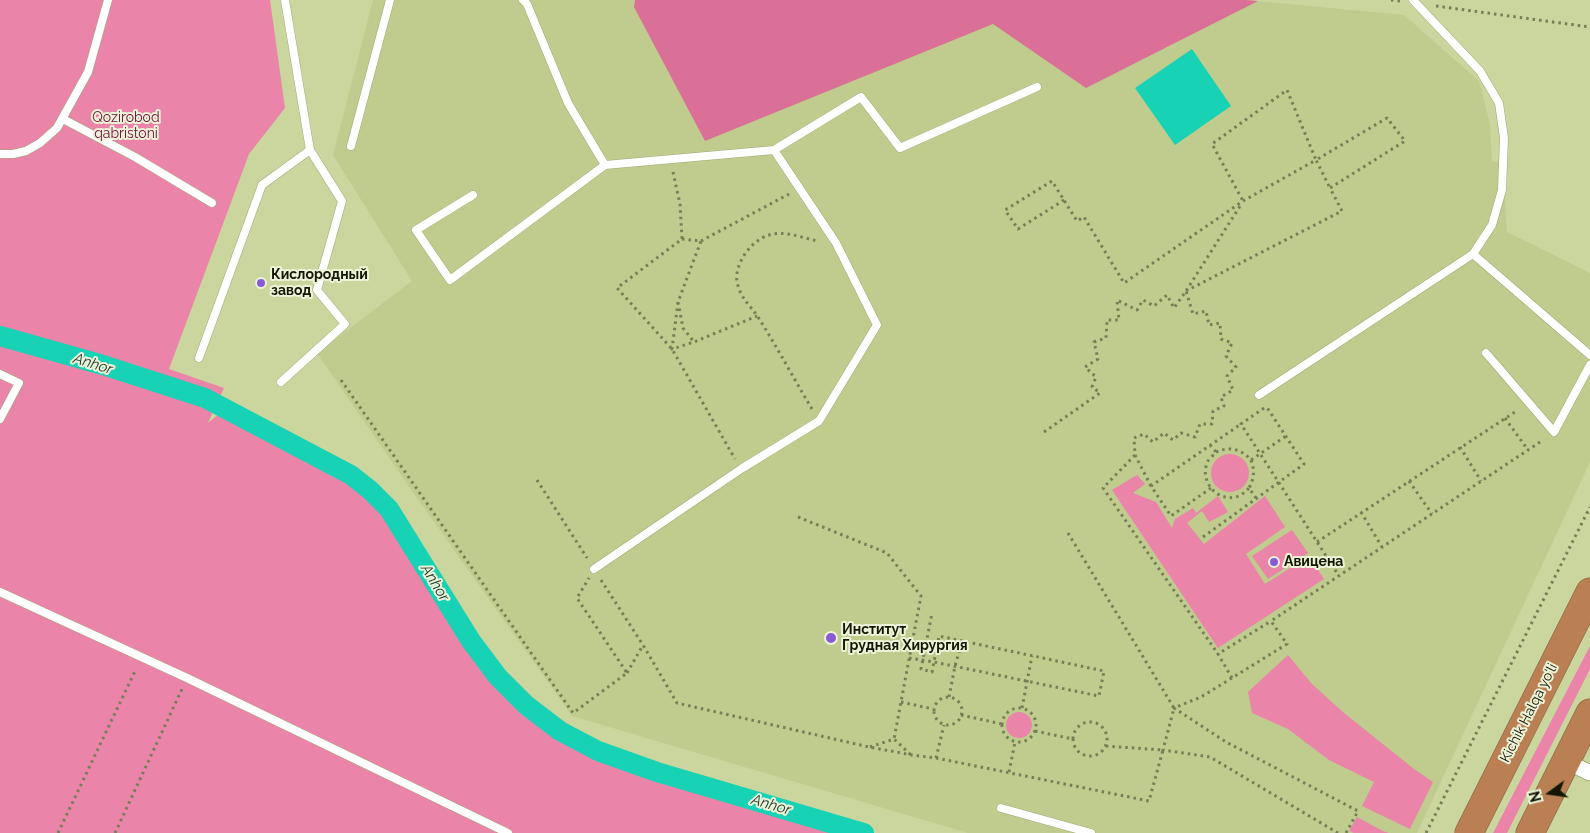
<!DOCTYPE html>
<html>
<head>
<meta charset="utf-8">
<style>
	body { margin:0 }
	#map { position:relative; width:1590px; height:833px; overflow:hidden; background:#cad69e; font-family:Raleway,sans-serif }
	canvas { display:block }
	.north { position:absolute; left:1525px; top:768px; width:50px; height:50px; -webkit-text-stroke:4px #edf3d7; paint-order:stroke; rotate:256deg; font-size:14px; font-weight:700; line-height:20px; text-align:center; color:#121602 }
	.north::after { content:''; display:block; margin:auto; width:18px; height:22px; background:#121602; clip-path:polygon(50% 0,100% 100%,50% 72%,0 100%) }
</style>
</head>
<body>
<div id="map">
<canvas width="1590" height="833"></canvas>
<div class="north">N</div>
</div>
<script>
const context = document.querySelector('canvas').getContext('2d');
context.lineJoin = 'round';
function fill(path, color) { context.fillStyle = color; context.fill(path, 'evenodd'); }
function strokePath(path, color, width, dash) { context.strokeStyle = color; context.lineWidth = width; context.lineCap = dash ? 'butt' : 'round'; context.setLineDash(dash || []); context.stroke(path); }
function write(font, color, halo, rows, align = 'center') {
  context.font = font + ' Raleway,sans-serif'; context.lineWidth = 4; context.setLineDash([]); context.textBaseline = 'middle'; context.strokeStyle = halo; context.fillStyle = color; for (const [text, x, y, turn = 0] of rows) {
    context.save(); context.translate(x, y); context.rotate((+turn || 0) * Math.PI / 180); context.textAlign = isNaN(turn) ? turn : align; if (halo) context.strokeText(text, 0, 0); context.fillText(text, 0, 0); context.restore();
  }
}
fill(new Path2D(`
	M373,0H1246L1404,15L1479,81L1490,124L1492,161L1503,163L1507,232L1590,273V462L1417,833H968L572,716L410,488L317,353L412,281L333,155Z`), '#bfcc8d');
fill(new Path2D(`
	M0,0H270L285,108L249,154L169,369L224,388L208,423L225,409L330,463L351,475L370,490L389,509L471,641L498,677L526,705L560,731L598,751L657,772L864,833H0Z
	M1211 473a19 19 0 1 1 38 0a19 19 0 1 1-38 0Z
	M1137,475L1145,484L1133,493L1156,502L1172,528L1175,519L1193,508L1196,513L1218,496L1228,512L1209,522L1202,511L1187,523L1204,544L1265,496L1285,527L1246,554L1265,584L1309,556L1324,579L1218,648L1112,490Z
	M1292,530L1308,553L1268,579L1252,556Z
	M1590,646V669L1507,833H1493Z
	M1288,655L1312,684L1344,713L1414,769L1433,782L1410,829L1362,806L1374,782L1329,760L1288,729L1252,713L1248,692Z
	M1006 725a13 13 0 1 1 26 0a13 13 0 1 1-26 0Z
	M1357,817L1383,831L1389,833H1354L1349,831Z`), '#ea84a9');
fill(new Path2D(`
	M635,0H1246L1258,1L1086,88L993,24L705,141L634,7Z`), '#da6f97');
fill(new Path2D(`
	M1192,49L1231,106L1175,145L1135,88Z`), '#18d2b5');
strokePath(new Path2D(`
	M0,336L103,365L205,398L351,475L370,490L389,509L471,641L498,677L526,705L560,731L598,751L657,772L864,833`), '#18d2b5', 20);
const lane = new Path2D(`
	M523,0L527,4L568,103L605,165
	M63,119L135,157L212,203
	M351,146L390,0
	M774,150L861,97L900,148L1037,87
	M0,154H13L26,151L40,143L57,128L88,72L108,0
	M473,195L416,230L450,280L605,165L774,150L836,243L877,325L819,421L741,469L594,569
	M1473,254L1590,355
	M1486,353L1554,432L1590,365
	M199,358L262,185L310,150
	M0,374L19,383L0,419
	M281,382L345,324L317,290L342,201L310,150L285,0
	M1259,395L1473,254L1492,225L1502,190L1504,138L1499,103L1480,71L1413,0
	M0,592L187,678L508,833
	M1001,808L1091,833`);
const street = new Path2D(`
	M1566,761L1590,773`);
const highway = new Path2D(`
	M1469,833L1590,592
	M1530,833L1590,713`);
strokePath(lane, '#9ea973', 9);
strokePath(street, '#9ea973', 17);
strokePath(highway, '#7f5b37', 29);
strokePath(new Path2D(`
	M1391,0L1400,1
	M1436,6L1590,27
	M673,172L680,204L682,239L617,288L672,349L735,459
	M1064,200L1018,229L1005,210L1052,181L1077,221L1084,217L1124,283L1243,201L1316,160L1330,188
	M682,239L701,241L678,302L683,328L694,342
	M701,241L789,194
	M1186,291L1342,211L1330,188L1405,141L1387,118L1316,160L1287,90L1212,144L1243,201
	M678,302L672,349L694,342L757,316
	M341,380L573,713L627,673L577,598L589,578
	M1264,408L1241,424L1339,576
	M812,409C794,379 777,347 758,317C749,304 741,299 737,282C734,263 752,240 769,235C785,230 802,238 818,241
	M1505,418L1528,450
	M1044,432L1100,393L1092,387L1096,377L1085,367L1098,359L1094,342L1106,338L1107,320H1119L1117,300L1137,310L1143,300L1154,306L1167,295L1174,308L1186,291L1242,203
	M1210,445L1216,452C1214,455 1210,458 1208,461C1198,481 1218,504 1239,496C1243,494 1246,491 1249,488
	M1460,447L1481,481
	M1216,452C1230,446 1241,449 1251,460L1286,436
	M1135,455L1103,488L1218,654
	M1251,460C1255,471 1254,478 1249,488L1256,498
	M537,480L587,558
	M1409,481L1432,514
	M1151,486L1135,455L1134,438L1144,434L1153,442L1164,433L1173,440L1181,433L1195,437L1200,424H1212L1213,411L1224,406L1221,397L1233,390L1227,376L1236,367L1226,356L1232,343L1221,339L1220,323L1209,325L1206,311L1193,314L1186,291
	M1211,488L1171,516L1151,486L1241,424
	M1361,512L1382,547
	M798,517L887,553L921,596L894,739
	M1068,533L1174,708L1163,750L1210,757L1338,833
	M1203,537L1304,464L1266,406
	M1317,542L1518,410
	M601,580L643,645L677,703L869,747L912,755L936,758L1149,801L1163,750L1105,746
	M909,658L934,662L1099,696L1104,671L939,636L932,672L921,669L932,613
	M627,673L643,645
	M1232,678L1218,654L1271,621
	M934 711a14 14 0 1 1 28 0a14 14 0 1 1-28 0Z
	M949,697L955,666L962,642
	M901,702L933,709
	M1022,708L1032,656
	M1002 725a17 17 0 1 1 34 0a17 17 0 1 1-34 0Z
	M961,715L1002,724
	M1073 739a17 17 0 1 1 34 0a17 17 0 1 1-34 0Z
	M1035,731L1073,739
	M870,747L894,739L911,755
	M936,758L944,725
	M1009,772L1015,742
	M58,833L136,669
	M115,833L182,689
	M1346,833L1358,811L1226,742L1174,708L1201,697L1287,644L1271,621L1543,440
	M1426,833L1590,507`), '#767e57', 3, [2.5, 4]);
strokePath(lane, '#fff', 8);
strokePath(street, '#fff', 15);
strokePath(highway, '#ba8054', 28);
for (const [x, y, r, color] of [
	[261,283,5,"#885bd4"],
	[1274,562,5,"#885bd4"],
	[831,638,6,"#885bd4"]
]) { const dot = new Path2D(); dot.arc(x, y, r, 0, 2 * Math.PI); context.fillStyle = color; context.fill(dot); strokePath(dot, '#edf3d7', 2); }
write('14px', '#6f0c3d', '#edf3d7', [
	["Qozirobod",126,118],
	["qabristoni",126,134]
]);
write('bold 14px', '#121602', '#edf3d7', [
	["Кислородный",271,275],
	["завод",271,291],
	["Авицена",1284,562],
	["Институт",842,630],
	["Грудная Хирургия",842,646]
], 'left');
write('14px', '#121602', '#edf3d7', [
	["Kichik Halqa yo'li",1529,713,-63]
]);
write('italic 15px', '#203a34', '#edf3d7', [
	["Anhor",93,364,17],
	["Anhor",435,583,58],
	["Anhor",771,805,16]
]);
</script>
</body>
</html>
